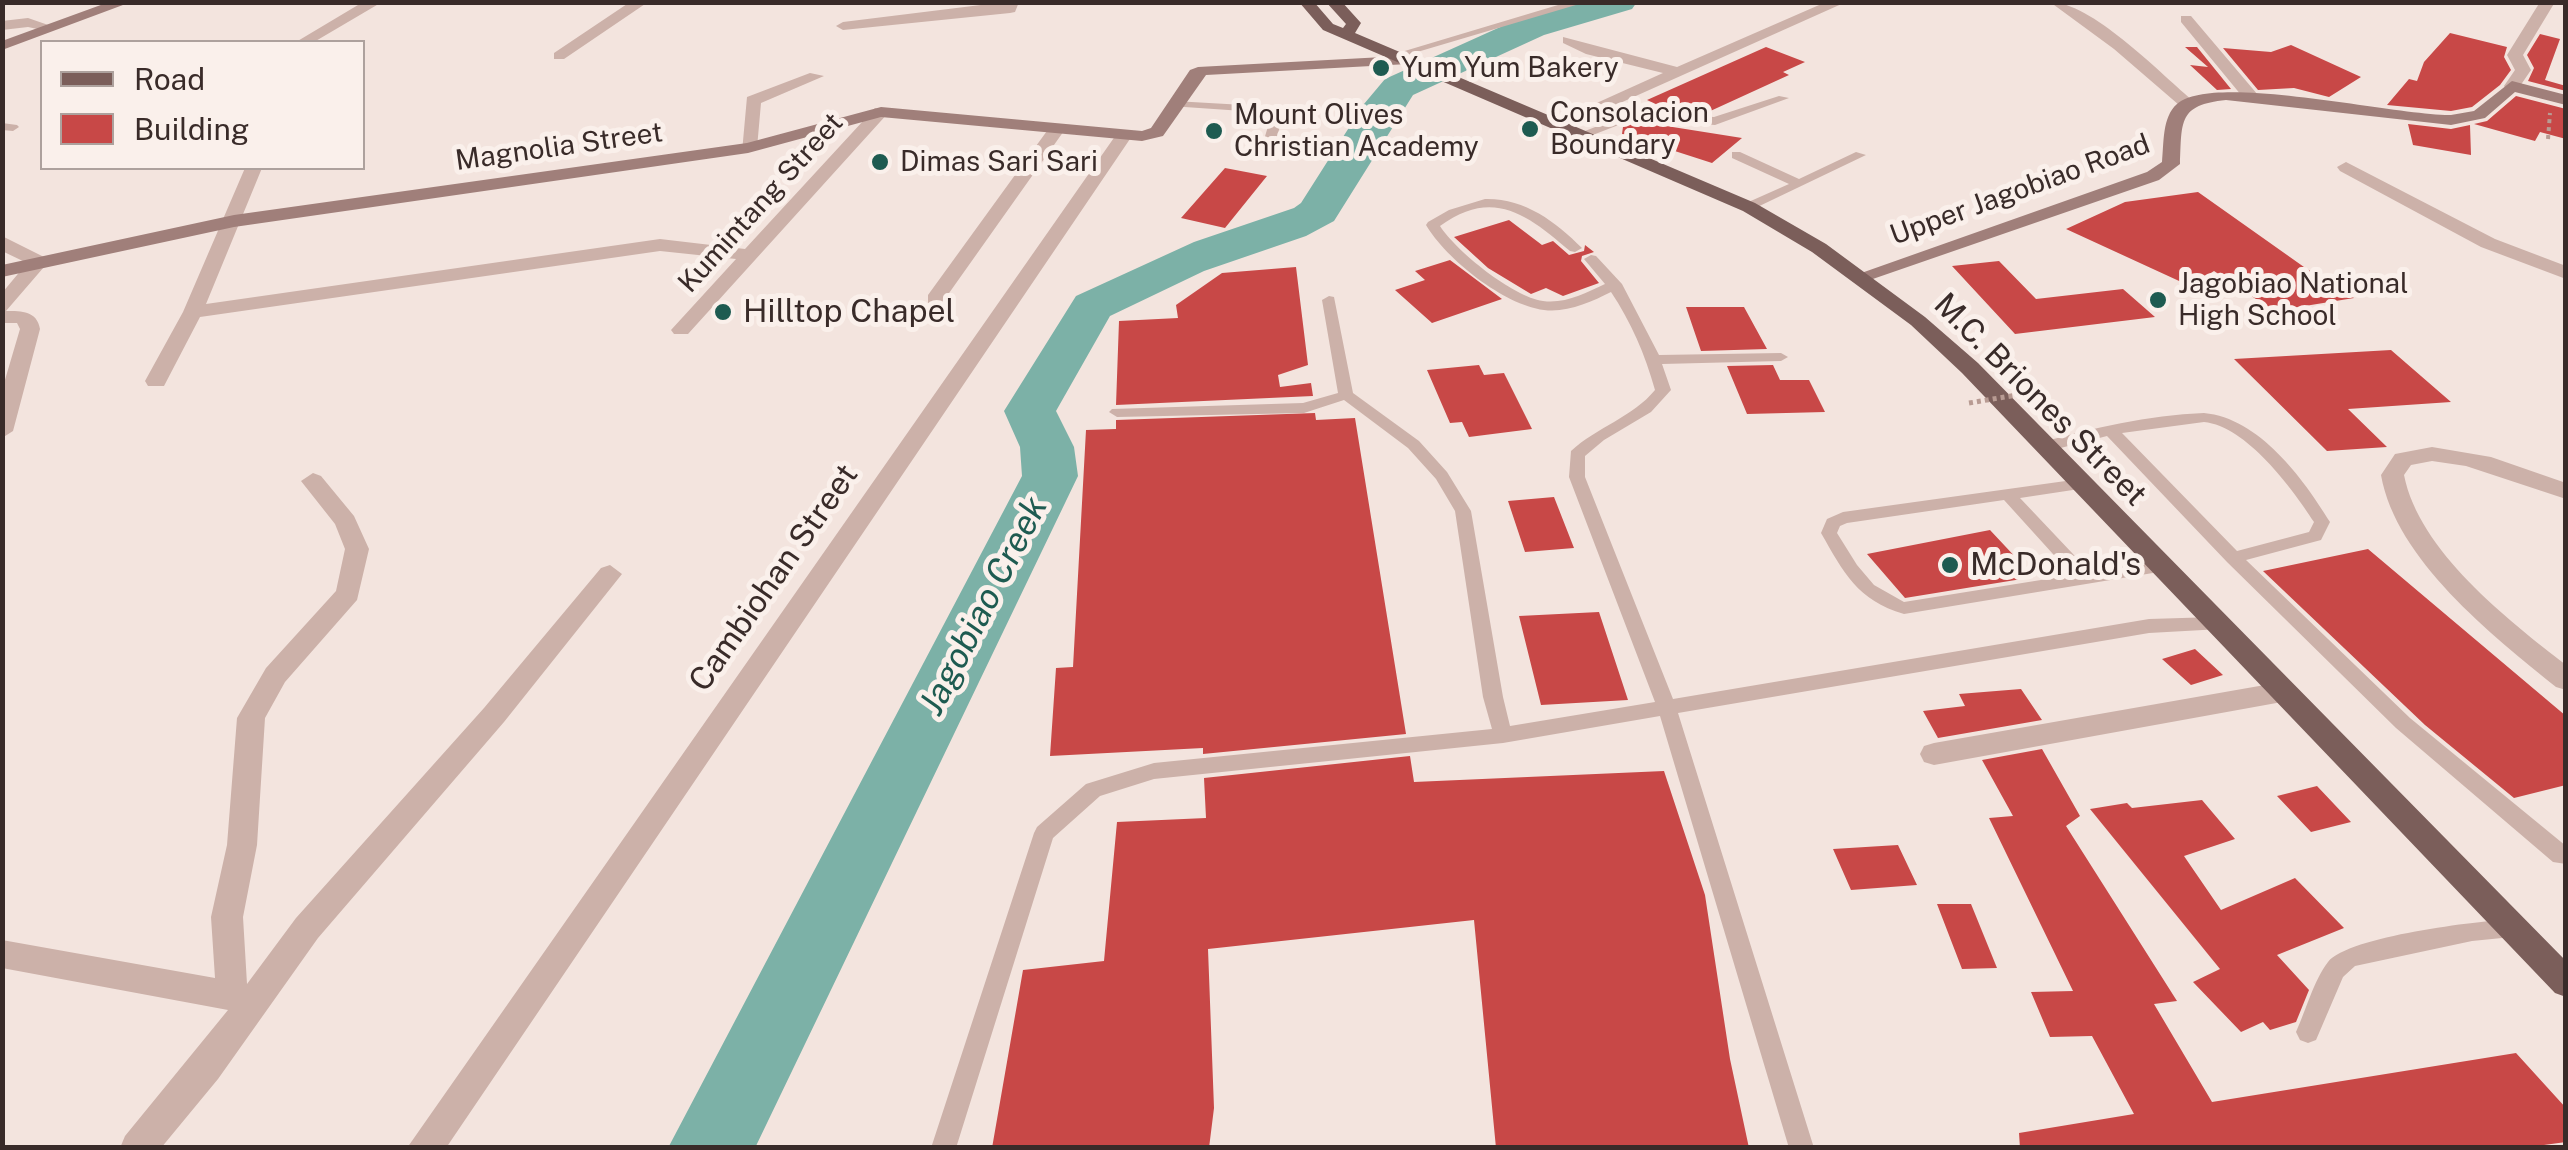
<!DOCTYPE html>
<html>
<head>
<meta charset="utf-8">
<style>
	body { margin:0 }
	#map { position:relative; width:2568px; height:1150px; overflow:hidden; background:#f3e4de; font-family:"Public Sans",sans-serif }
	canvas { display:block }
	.frame { position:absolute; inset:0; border:5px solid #392b29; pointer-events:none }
	.legend { position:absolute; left:40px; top:40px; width:325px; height:130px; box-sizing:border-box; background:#faf0eb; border:2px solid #ada19d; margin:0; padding:12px 18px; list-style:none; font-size:30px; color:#392b29 }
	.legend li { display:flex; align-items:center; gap:20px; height:50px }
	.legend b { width:50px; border:2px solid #ada19d }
</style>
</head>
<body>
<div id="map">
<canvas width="2568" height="1150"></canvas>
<div class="frame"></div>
<ul class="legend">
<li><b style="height:12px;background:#7b5e5a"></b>Road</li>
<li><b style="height:28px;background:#c84847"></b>Building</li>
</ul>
</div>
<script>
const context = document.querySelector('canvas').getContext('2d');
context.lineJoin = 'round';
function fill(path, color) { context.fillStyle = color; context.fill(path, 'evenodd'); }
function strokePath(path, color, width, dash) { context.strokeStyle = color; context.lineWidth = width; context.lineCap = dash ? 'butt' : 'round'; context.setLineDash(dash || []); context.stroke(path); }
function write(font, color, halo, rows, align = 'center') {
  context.font = font + ' "Public Sans",sans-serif'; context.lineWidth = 10; context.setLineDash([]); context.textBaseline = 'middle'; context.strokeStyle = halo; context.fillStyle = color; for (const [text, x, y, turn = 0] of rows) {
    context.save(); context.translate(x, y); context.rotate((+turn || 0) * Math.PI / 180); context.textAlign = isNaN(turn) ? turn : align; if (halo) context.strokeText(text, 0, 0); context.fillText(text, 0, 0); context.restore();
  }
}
fill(new Path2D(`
	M1579,2H1637L1632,9L1544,35L1413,95L1334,221L1306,236L1204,271L1110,316L1056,411L1074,447L1078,476L755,1148H668L1022,476L1020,447L1004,411L1076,296L1194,242L1294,208L1301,203L1364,104L1385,79L1518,19Z`), '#7cb1a7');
fill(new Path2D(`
	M2450,33L2507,47L2504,57L2511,70L2500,85L2472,107L2451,111L2387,105L2409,79L2417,81L2424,62Z
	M2540,34L2560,39L2545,80L2566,86V91L2528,81L2534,68L2527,55Z
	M2291,45L2361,77L2329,97L2294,88L2258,90L2223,48L2271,52Z
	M1766,47L1805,62L1783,72L1789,75L1706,113L1671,111L1647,100Z
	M2185,47H2197L2231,89L2217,90L2190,65L2208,67Z
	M2516,96L2566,109V139L2540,132L2535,141L2474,124L2487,121Z
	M1635,123L1660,125L1742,138L1712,163L1622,134L1623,127Z
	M2408,124L2451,129L2470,125L2471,155L2413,145Z
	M1225,168L1267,176L1225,228L1181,218Z
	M2198,192L2304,267L2354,298L2274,311L2214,271L2190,286L2066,229L2125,202Z
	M1509,220L1542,245L1553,241L1569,255L1584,251L1585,245L1594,252L1582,256L1581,261L1599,283L1563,296L1546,288L1531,294L1488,268L1454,237Z
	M1450,260L1502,299L1432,323L1395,290L1425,280L1415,271Z
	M1999,261L2036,299L2123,289L2155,317L2015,334L1952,266Z
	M1296,267L1308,365L1278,375L1280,387L1311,383L1313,396L1116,405L1119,321L1178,318L1176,305L1222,273Z
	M1686,307H1744L1767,349L1701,351Z
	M2391,350L2451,402L2348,409L2387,447L2327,451L2234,359Z
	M1479,365L1484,375L1504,373L1532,429L1469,437L1462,422L1450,423L1427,370Z
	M1773,365L1780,380H1809L1825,412L1747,414L1727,366Z
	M1315,413L1316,420L1355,418L1406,734L1203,754V748L1050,756L1056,668L1073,667L1086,430L1116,429V420Z
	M1554,497L1574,548L1525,552L1508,501Z
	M1990,530L2034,577L1905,598L1867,554Z
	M2368,549L2566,716V785L2514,798L2425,725L2263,571Z
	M1599,612L1628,700L1541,705L1519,616Z
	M2195,649L2223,675L2191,685L2162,659Z
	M2021,689L2042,720L1938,738L1923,711L1965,706L1959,694Z
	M2042,749L2080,816L2066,826L2177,1001L2154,1004L2212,1102L2516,1053L2566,1108V1142L2522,1148H2020L2019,1133L2134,1114L2092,1036L2050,1037L2031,992L2073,991L1989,818L2013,816L1982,760Z
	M1410,756L1414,782L1664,771L1705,895L1730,1059L1749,1148H1496L1474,920L1208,949L1214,1108L1209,1148H992L1023,970L1104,961L1117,822L1206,818L1204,778Z
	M2317,786L2351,822L2311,832L2277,796Z
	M2202,800L2235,839L2184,856L2221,910L2295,878L2344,928L2277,955L2309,990L2296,1022L2270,1030L2263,1022L2241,1032L2193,982L2220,969L2090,809L2127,803L2132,808Z
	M1898,845L1917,885L1851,890L1833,849Z
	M1937,904H1971L1997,968L1962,969Z`), '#c84847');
strokePath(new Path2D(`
	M2548,139L2550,113`), '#b89b93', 4, [4, 4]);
strokePath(new Path2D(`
	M2012,379L2021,378L2035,392`), '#b89b93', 5, [4, 4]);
fill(new Path2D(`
	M1568,2H1586L1397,58L1388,56Z
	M1779,96L1789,98L1715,125L1634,119L1585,138L1575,135L1633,112L1714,117Z
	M1174,101L1279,107L1285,110L1275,143L1269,147L1263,143L1272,113L1170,106V102Z
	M2,123L17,125L19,127L13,131L2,130Z
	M1732,152H1740L1799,179L1856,152L1866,155L1749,211L1743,207L1744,204L1789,184L1732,158Z
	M1485,199C1524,198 1555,221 1582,248L1575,252L1570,251C1528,215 1493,187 1440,226C1456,251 1513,297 1543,301C1565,304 1586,293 1605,284L1584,259L1591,255L1596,256L1622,284L1659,355L1781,353L1788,357L1781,361L1662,364L1671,390L1651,412L1604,440L1585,456V477L1673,699L2149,619L2215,617L2221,619L2224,624L2221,629L2149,633L1678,713L1814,1148H1789L1660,716L1503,743L1154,779L1100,796L1053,838L956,1148H931L1034,833L1037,827L1086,784L1154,763L1492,729L1483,697L1455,511L1436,479L1408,448L1344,400L1304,413L1117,417L1109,412L1112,409L1303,403L1338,393L1322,300L1329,296L1334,297L1353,393L1419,441L1447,472L1471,511L1503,697L1510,726L1655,702L1569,477L1571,451C1597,427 1633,417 1655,390C1645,354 1631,322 1611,292C1591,302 1567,313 1544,310C1504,305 1446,259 1426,225L1428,222L1449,210Z
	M2204,413C2259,418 2303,478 2330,522L2321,540L2246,560L2410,718L2566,846V864L2553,862L2396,728L2227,562L2107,436L2045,452L2037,447L2039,443C2093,428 2148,415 2204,413ZM2204,422C2246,426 2292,488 2314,522L2309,532L2237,551L2122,433Z
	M2080,479L2088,484L2086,488L2020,498L2090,572L2159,561L2165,563L2168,567L2165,571L1904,614C1857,600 1844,573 1821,533L1827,519L1843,512ZM2004,500L2072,575L1904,602L1874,585L1857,565L1837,533L1840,526L1847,523Z
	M2514,919L2522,922L2525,929L2522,936L2472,941L2355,966L2343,977L2316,1040L2308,1043L2300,1040L2296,1032C2306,1010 2314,980 2328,962C2349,936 2478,921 2514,919Z`), '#ccb1a9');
fill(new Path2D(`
	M2,2H11L2,7Z
	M363,2H382L314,42H296Z
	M630,2H648L564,59H554V53Z
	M1005,2H1019L1015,12L1010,13L843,30L836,26L843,22Z
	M1826,2H1846L1562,129L1548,125L1663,73L1586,54L1563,43V37L1677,67Z
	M2050,2C2091,2 2158,71 2191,99V105H2179L2114,49Z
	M2540,2H2555L2523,55L2531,70L2518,89H2506L2504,86L2515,70L2507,55Z
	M2181,16H2191L2258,95V101H2246L2181,22Z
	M28,18L54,27L47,31L28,27L2,30V21Z
	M810,73L824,76L761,103L757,148L742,152L747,97Z
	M875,108L889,112L688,334H674L671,330L736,259L660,251L200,317L164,386H148L145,381L183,312L245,168H262L206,304L660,239L745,249Z
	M1052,124L1066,128L942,303H928V295Z
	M1124,131L1132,136L446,1148H407L1118,132Z
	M2346,162L2495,239L2566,266V279L2481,247L2340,171L2337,167Z
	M2,236L50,260L6,311C22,311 37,311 40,329L13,431L2,438V390L20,329L17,323H2V293L27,263L2,251Z
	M2432,447L2491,457L2566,483V499L2466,466L2432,461L2411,465L2404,475C2419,551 2507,619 2566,665V690L2556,687C2492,635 2396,560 2381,475L2395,454Z
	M313,473L321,476L354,516L369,549L357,600L285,682L265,718L257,845L243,917L247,984L296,918L484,708L601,568L610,565L622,574L504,722L318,938L218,1079L161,1148H120L125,1136L228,1010L2,968V940L215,978L211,917L227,845L237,718L266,668L336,591L345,549L335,524L301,481Z
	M2282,682L2292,685L2296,692L2292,699L2282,702L1934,765L1924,762L1920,754L1924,746L1934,743Z`), '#ccb1a9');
fill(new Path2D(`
	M109,2H131L2,50V41Z
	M1402,56L1408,58V64L1206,75L1163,136L1142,141L881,117L748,153L234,227L2,277V265L234,215L747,143L881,107L1142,131L1151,128L1190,70L1198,67Z
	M2512,81L2566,95V105L2515,92L2485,118L2451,125L2226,100C2178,105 2182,121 2180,164L2159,180L1867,281H1853L1850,277L2147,172L2162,162C2164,143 2162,117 2177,104C2213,72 2396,116 2451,115L2474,111Z`), '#a07f7a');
fill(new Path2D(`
	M1299,2H1314L1333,24L1343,28L1346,24L1326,2H1342L1361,23L1355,33L1755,203L1826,244L1925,317L1978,363L2566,961V997L2555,993L1962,373L1911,325L1812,252L1743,211L1323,30Z`), '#7b5e5a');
strokePath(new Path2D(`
	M1969,403L2035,392`), '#b89b93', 5, [4, 4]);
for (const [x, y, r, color] of [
	[1381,68,10,"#1e5b51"],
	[1530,129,10,"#1e5b51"],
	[1214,131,10,"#1e5b51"],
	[880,162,10,"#1e5b51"],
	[2158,300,10,"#1e5b51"],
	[723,312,10,"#1e5b51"],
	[1950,565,10,"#1e5b51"]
]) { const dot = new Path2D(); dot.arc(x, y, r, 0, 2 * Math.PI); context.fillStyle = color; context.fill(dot); strokePath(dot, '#faf0eb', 4); }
write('28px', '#392b29', '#faf0eb', [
	["Yum Yum Bakery",1401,68],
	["Consolacion",1550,113],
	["Boundary",1550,145],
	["Mount Olives",1234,115],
	["Christian Academy",1234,147],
	["Dimas Sari Sari",900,162],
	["Jagobiao National",2178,284],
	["High School",2178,316]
], 'left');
write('28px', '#392b29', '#faf0eb', [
	["Magnolia Street",559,147,-8],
	["Upper Jagobiao Road",2020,190,-20],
	["Kumintang Street",761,203,-48]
]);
write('32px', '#392b29', '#faf0eb', [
	["Hilltop Chapel",743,312],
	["McDonald's",1970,565]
], 'left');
write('32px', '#392b29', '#faf0eb', [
	["M.C. Briones Street",2040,400,45],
	["Cambiohan Street",774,578,-55]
]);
write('italic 35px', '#1e5b51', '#faf0eb', [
	["Jagobiao Creek",984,606,-63]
]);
</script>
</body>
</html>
